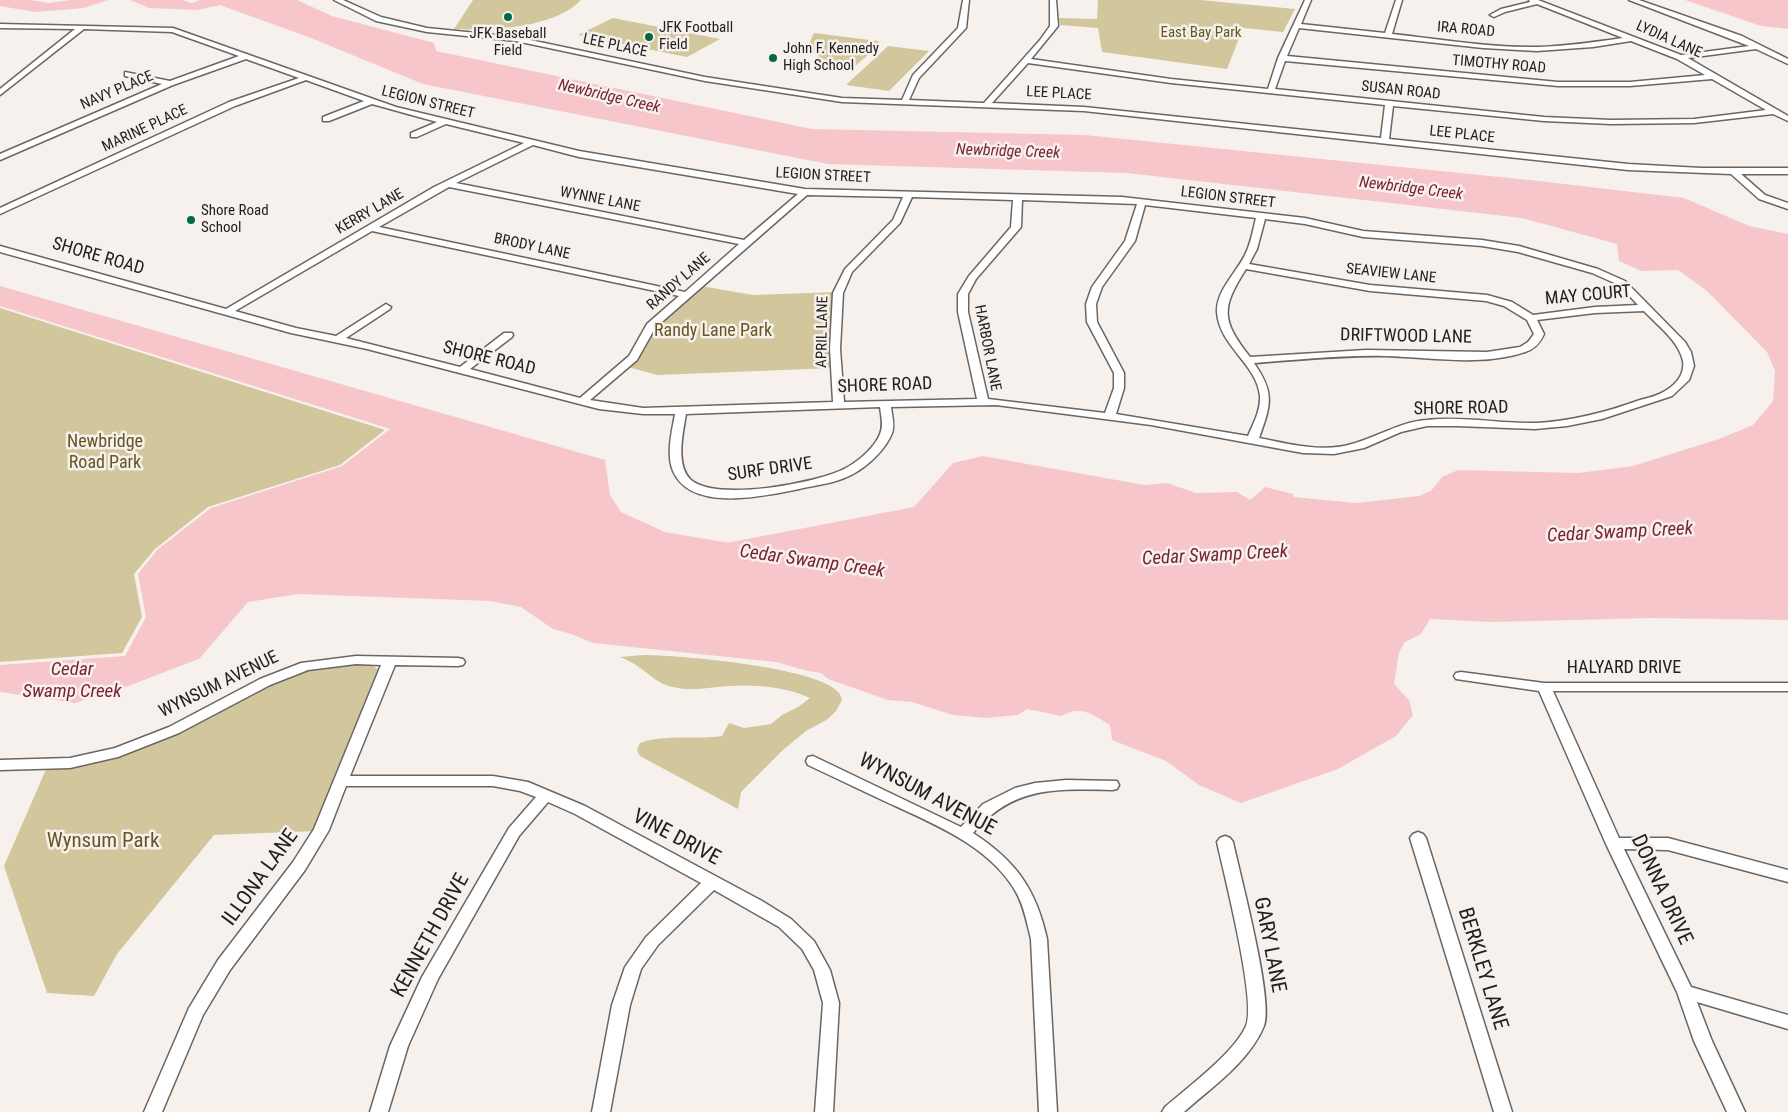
<!DOCTYPE html>
<html>
<head>
<meta charset="utf-8">
<style>
	body { margin:0 }
	canvas { display:block; background:#f6f1ed }
</style>
</head>
<body>
<canvas width="1788" height="1112"></canvas>
<script>
const context = document.querySelector('canvas').getContext('2d');
context.lineJoin = 'round';
function fill(path, color) { context.fillStyle = color; context.fill(path, 'evenodd'); }
function strokePath(path, color, width, dash) { context.strokeStyle = color; context.lineWidth = width; context.lineCap = dash ? 'butt' : 'round'; context.setLineDash(dash || []); context.stroke(path); }
function write(font, color, halo, rows, align = 'center') {
  context.font = font + ' "Roboto Condensed",sans-serif'; context.lineWidth = 5; context.setLineDash([]); context.textBaseline = 'middle'; context.strokeStyle = halo; context.fillStyle = color; for (const [text, x, y, turn = 0] of rows) {
    context.save(); context.translate(x, y); context.rotate((+turn || 0) * Math.PI / 180); context.textAlign = isNaN(turn) ? turn : align; if (halo) context.strokeText(text, 0, 0); context.fillText(text, 0, 0); context.restore();
  }
}
fill(new Path2D(`
	M473,0H581C556,28 489,31 454,29Z
	M1098,0H1200L1295,9L1283,32L1243,28L1227,69L1102,52L1098,28L1060,25L1059,18L1097,19Z
	M613,18L720,39L687,57L578,35Z
	M814,33L878,41L881,44L855,66C840,64 813,61 809,44Z
	M888,46L929,51L889,91L846,85Z
	M701,286L753,295L836,292L834,368L657,375L628,367L655,325Z
	M0,308L385,430L340,465L208,507L155,549L134,574L142,617L122,653L0,662Z
	M643,655C677,655 820,667 839,693C841,695 841,698 842,700L836,711L828,719L806,731L783,750L741,792L738,809L640,756L637,750L640,743C666,734 695,740 722,736L729,723L744,728L771,724L782,715L798,707L810,698C787,687 756,684 730,686C711,687 692,692 673,687C658,684 652,676 640,668C634,663 627,660 620,657Z
	M349,663L371,664L381,672L316,831L214,835L117,954L94,996L47,993L4,866L47,767L97,760L269,683L307,668Z`), '#d2c79c');
fill(new Path2D(`
	M0,0H31L49,3L71,0H108L84,8L35,12L0,6Z
	M130,0H182L192,3L200,0H297L332,16L434,43L436,51L812,129L1085,135L1539,181L1684,198L1749,226L1788,234V620L1652,618L1493,622L1430,619L1421,634L1405,642L1399,652L1394,684L1409,700L1413,715L1396,736L1338,769L1241,803L1199,785L1166,761L1112,740L1110,725C1093,715 1080,704 1062,716L1027,709L1018,715L986,718L953,715L912,702L888,700L828,679L821,673L808,671L776,662L593,643L571,634L553,629L521,607L490,601L298,594L248,602L199,659L123,688L75,703L0,692V665L125,656L146,617L138,574L157,550L211,508L342,466L390,429L0,306V286L605,460L610,495L621,512L700,548L914,507L953,463L983,456L1144,485L1167,483L1196,493L1237,492L1250,500L1265,487L1293,494V497L1356,503L1419,496L1431,491L1442,477L1458,470L1579,473L1633,466L1719,439L1753,425L1773,401L1775,371L1767,352L1707,291L1678,270L1641,271L1619,261L1617,244L1522,218L1127,173L828,164L423,84L311,38L220,5L198,10L149,8Z
	M1685,0H1788V29L1761,26Z`), '#f7c6ca');
fill(new Path2D(`
	M658,531L742,545L751,547L754,552L751,557L742,559L649,543L646,538L649,533Z`), '#f7c6ca');
const street = new Path2D(`
	M334,0H343L381,17L427,28L516,37L705,77L842,98L902,100L913,75L958,28L963,0H969L966,28L919,78L909,100L984,103L1040,40L1050,26V0H1056L1058,26L1031,59L1171,79L1268,89L1278,58L1305,0H1311L1301,24L1385,33L1396,0H1402L1392,34C1440,39 1490,48 1539,47C1567,46 1595,42 1623,38L1537,4L1505,12L1494,17L1490,15L1501,9L1530,2L1529,0H1538L1681,55L1749,46L1629,0H1639L1742,36L1788,59V64L1756,49L1688,58L1788,116V121L1773,114L1694,123L1611,124L1544,121L1393,106L1389,139L1628,164L1701,168H1788V174H1741L1765,195L1788,203V209L1759,199L1731,174L1628,170L1084,111L842,102L705,81L516,41L427,32L376,21ZM1299,28L1483,48L1537,51L1593,47L1631,41L1677,59L1705,75L1630,82H1558L1287,56ZM1285,61L1558,86H1630L1712,79L1766,110L1694,119L1611,120L1544,117L1275,89ZM1028,63L1171,83L1385,105L1381,138L1084,107L992,103Z
	M0,24L173,28L396,107L579,151L805,189L1122,197L1305,218L1363,231L1482,240L1519,246L1598,269L1625,281L1685,342L1691,352L1694,366L1689,380L1672,396L1602,419L1567,426L1535,429L1457,426H1427L1401,432L1364,448L1334,454L1303,453L1151,425L996,405L891,407C892,416 895,425 892,433C886,449 868,466 853,474C837,483 817,485 799,489C764,496 691,513 673,471C666,454 672,431 675,414H643L599,409L367,349L291,333L0,252V246L226,309L434,187L524,143L446,124L417,137H411V133L437,122L372,104L329,121H323V117L364,101L306,80L235,106L0,214V208L229,102L299,78L246,59L173,85L0,160V154L162,84L125,76V72L170,81L239,56L172,32L84,29L0,95V89L75,29L0,28ZM533,145L579,157L798,194L744,240L456,183ZM449,187L739,244L685,292L379,227ZM807,195L903,197L893,220L845,269L833,293L830,349L833,402L643,408L590,400L637,360L655,328ZM912,197L1013,200L1011,227L969,276L958,294V312L977,399L844,402L840,349L843,293L852,272L900,223ZM1022,200L1137,204L1125,241L1092,287L1086,304L1087,322L1114,373V388L1105,413L988,399L968,312V294L976,279L1021,227ZM1145,205L1256,218C1253,230 1251,243 1245,255C1236,273 1216,291 1217,312C1219,346 1257,364 1260,396C1261,410 1253,424 1248,436L1116,414L1124,388V373L1097,322L1096,304L1102,287L1135,241ZM1265,219L1305,224L1363,237L1482,246L1518,252L1592,273L1619,285L1638,305L1595,307L1533,315L1512,302L1487,295L1370,285L1249,264L1257,249ZM372,231L679,296L647,324L629,356L580,398L470,369L512,337L513,335L512,333H504L460,367L346,338L390,309L391,307L386,304L336,336L296,328L235,311ZM1246,269L1370,291L1486,301L1504,306L1527,320L1534,334L1528,342L1520,347L1487,352L1366,350L1250,357C1221,320 1221,308 1246,269ZM1644,311C1657,325 1679,341 1683,361C1685,374 1676,385 1665,391C1657,396 1648,398 1640,400C1607,412 1572,421 1537,423C1500,424 1464,416 1427,420C1399,422 1378,437 1352,444C1322,453 1289,444 1259,438C1271,405 1275,393 1254,363C1298,360 1341,355 1384,356C1430,357 1480,367 1525,352C1535,349 1540,343 1544,334L1537,320L1595,313ZM880,407C881,416 884,425 880,434C875,447 859,461 846,468C819,483 716,502 691,480C675,465 683,433 686,414Z
	M356,656L458,658L463,659L465,662L463,665L458,666L395,665L350,776H493L528,782L585,806L762,901L791,919L814,941L830,970L839,1003L833,1112H815L823,1003L814,970L802,949L779,927L714,890L658,945L641,969L630,1005L610,1112H592L612,1005L625,967L646,937L701,883L575,814L548,802L519,836L438,979L408,1046L388,1112H370L390,1046L422,977L509,828L536,797L520,791L493,786H346L329,830L305,870L230,970L203,1015L162,1112H144L189,1008L218,960L293,862L314,829L381,665L356,664L308,670L270,685L179,733L118,757L70,768L0,770V760L70,758L115,748L169,727L260,679L301,663Z
	M1461,672L1544,683H1788V691H1553L1619,838H1668L1788,870V882L1668,850L1624,849L1691,987L1788,1015V1029L1697,1002L1712,1041L1745,1112H1727L1694,1041L1677,992L1606,844L1539,691L1456,679L1454,676L1456,673Z
	M813,756L961,827L983,804L1015,788L1035,783L1066,780L1117,781L1119,785L1117,789L1112,790C1055,789 1013,786 973,833C1016,861 1036,889 1047,939L1057,1112H1039L1031,939C1027,923 1024,906 1016,892C989,844 927,821 880,799C856,788 832,776 808,765L806,761L808,757Z
	M1418,832L1423,834L1426,838L1512,1112H1494L1410,838L1413,834Z
	M1225,836L1230,838L1233,842C1240,875 1274,1001 1264,1026C1249,1062 1212,1087 1184,1112H1162L1165,1107C1188,1087 1234,1053 1246,1026C1257,1003 1224,874 1217,842L1220,838Z`);
strokePath(street, '#6a6663', 3);
fill(street, '#fff');
for (const [x, y, r, color] of [
	[508,17,5,"#016a40"],
	[649,37,5,"#016a40"],
	[773,58,5,"#016a40"],
	[191,220,5,"#016a40"]
]) { const dot = new Path2D(); dot.arc(x, y, r, 0, 2 * Math.PI); context.fillStyle = color; context.fill(dot); strokePath(dot, '#f6f1ed', 2); }
write('15px', '#232120', '#f6f1ed', [
	["JFK Football",659,28],
	["Field",659,45],
	["JFK Baseball",508,34,"center"],
	["Field",508,51,"center"],
	["John F. Kennedy",783,49],
	["High School",783,66],
	["Shore Road",201,211],
	["School",201,228]
], 'left');
write('15px', '#232120', '#f6f1ed', [
	["IRA ROAD",1466,30,5],
	["LYDIA LANE",1669,40,24],
	["LEE PLACE",615,46,12],
	["TIMOTHY ROAD",1499,65,5],
	["NAVY PLACE",117,91,-23],
	["SUSAN ROAD",1401,91,6],
	["LEE PLACE",1059,94,3],
	["LEGION STREET",428,103,14],
	["MARINE PLACE",145,129,-25],
	["LEE PLACE",1462,135,6],
	["LEGION STREET",823,176,3],
	["LEGION STREET",1228,198,7],
	["WYNNE LANE",600,200,11],
	["KERRY LANE",370,212,-30],
	["BRODY LANE",532,247,12],
	["SEAVIEW LANE",1391,274,6],
	["RANDY LANE",679,282,-41],
	["APRIL LANE",823,332,-89],
	["HARBOR LANE",987,348,79]
]);
write('15px', '#645722', '#f6f1ed', [
	["East Bay Park",1201,33]
]);
write('italic 16px', '#7a2134', '#f6f1ed', [
	["Newbridge Creek",609,97,13],
	["Newbridge Creek",1008,152,2],
	["Newbridge Creek",1411,189,7]
]);
write('18px', '#232120', '#f6f1ed', [
	["SHORE ROAD",98,257,16],
	["MAY COURT",1588,296,-5],
	["DRIFTWOOD LANE",1406,337,1],
	["SHORE ROAD",489,359,14],
	["SHORE ROAD",885,386,-2],
	["SHORE ROAD",1461,409,-1],
	["SURF DRIVE",770,470,-8],
	["HALYARD DRIVE",1624,668],
	["WYNSUM AVENUE",219,685,-26]
]);
write('18px', '#645722', '#f6f1ed', [
	["Randy Lane Park",713,331],
	["Newbridge",105,442],
	["Road Park",105,463]
]);
write('italic 19px', '#7a2134', '#f6f1ed', [
	["Cedar Swamp Creek",1620,533,-3],
	["Cedar Swamp Creek",1215,556,-3],
	["Cedar Swamp Creek",812,562,8],
	["Cedar",72,670],
	["Swamp Creek",72,692]
]);
write('21px', '#232120', '#f6f1ed', [
	["WYNSUM AVENUE",927,795,28],
	["VINE DRIVE",676,838,28],
	["ILLONA LANE",261,878,-54],
	["DONNA DRIVE",1661,890,65],
	["KENNETH DRIVE",431,936,-61],
	["GARY LANE",1269,945,79],
	["BERKLEY LANE",1482,969,73]
]);
write('21px', '#645722', '#f6f1ed', [
	["Wynsum Park",103,842]
]);
</script>
</body>
</html>
